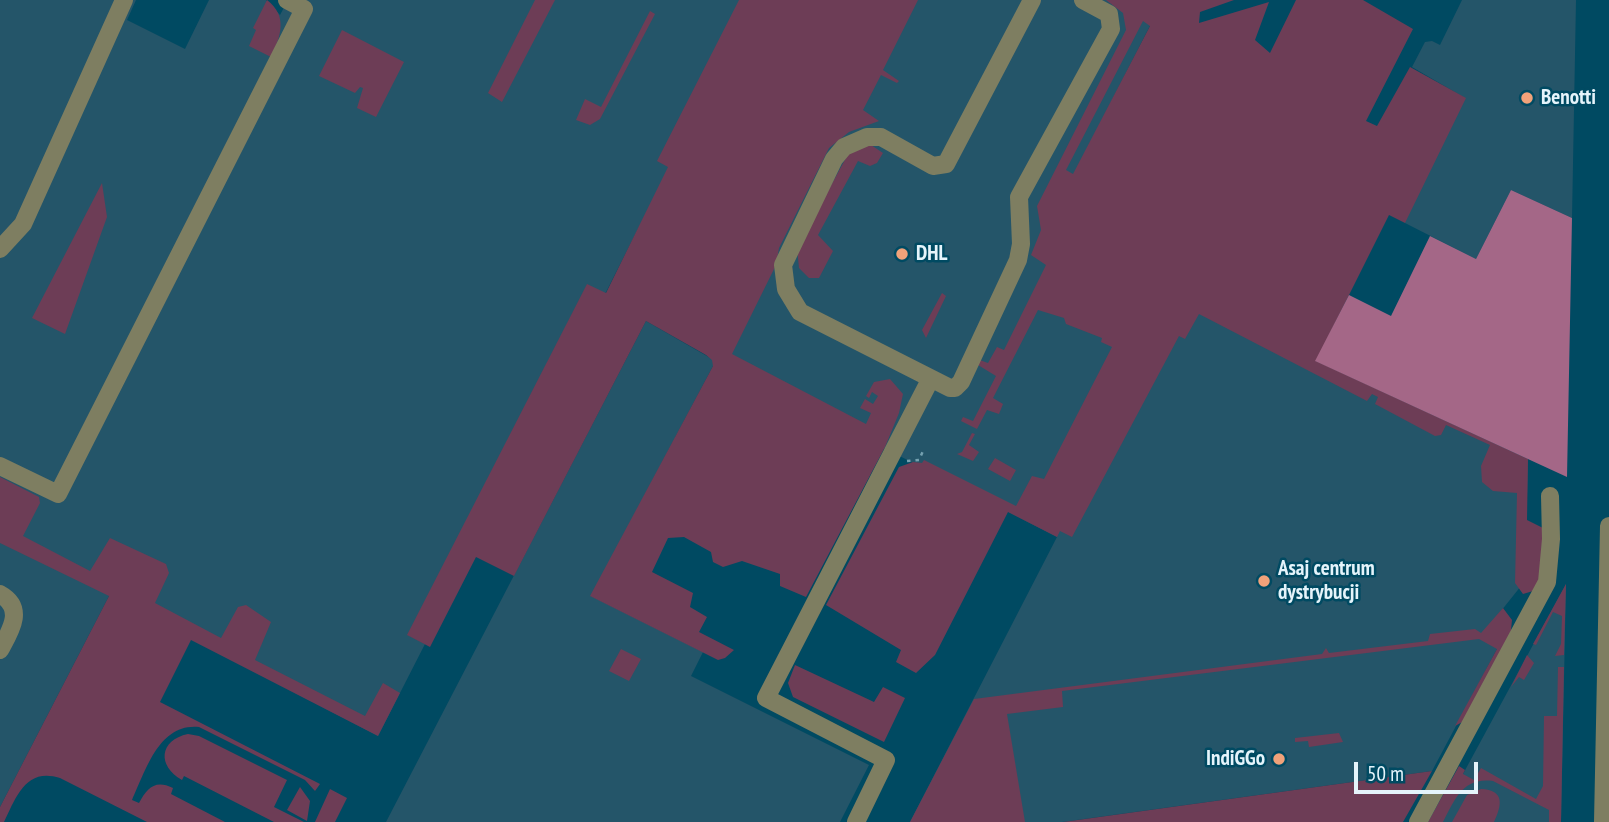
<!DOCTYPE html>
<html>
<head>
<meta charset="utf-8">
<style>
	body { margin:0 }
	#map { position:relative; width:1609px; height:822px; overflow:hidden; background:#004a62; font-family:"PT Sans Narrow",sans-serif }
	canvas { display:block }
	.scale { position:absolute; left:1354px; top:762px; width:124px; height:32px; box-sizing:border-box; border:4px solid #e5f4fb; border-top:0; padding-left:9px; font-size:21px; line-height:24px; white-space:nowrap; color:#e5f4fb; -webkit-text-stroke:5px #004a62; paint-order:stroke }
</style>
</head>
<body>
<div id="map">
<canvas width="1609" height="822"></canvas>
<div class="scale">50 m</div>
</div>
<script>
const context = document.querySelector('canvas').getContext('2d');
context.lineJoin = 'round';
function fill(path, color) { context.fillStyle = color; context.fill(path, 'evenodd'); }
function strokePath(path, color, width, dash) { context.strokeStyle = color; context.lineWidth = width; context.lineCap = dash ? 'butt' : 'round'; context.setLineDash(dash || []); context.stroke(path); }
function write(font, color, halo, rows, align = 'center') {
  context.font = font + ' "PT Sans Narrow",sans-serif'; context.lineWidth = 5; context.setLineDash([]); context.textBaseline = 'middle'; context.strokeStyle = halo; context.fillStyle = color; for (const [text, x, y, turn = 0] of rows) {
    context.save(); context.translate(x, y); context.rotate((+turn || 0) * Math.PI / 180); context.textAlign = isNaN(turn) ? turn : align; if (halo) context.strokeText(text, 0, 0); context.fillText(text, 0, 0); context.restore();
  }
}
fill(new Path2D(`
	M0,0H136L127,20L185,49L209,0H266L280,15L288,0H754L605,294L587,285L408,635L425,644L378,736L109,596L0,807Z
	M896,0H1124L1155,16L1074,174L1180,300L1528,459L1525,581L1481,636L1505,634L1432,771L1062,822H910L1057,537L713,360V366L591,596L703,652L691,676L869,765L840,822H386L646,321L712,359Z
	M1462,0H1576L1572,218L1511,190L1476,259L1405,223L1404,219L1465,98L1412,67L1425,42L1432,41L1440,45Z
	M1566,584L1561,822H1437L1463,774Z`), '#245569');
fill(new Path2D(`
	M267,0C288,16 281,36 271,57L249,46L256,30L253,28Z
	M535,0H555L502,102L488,93Z
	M739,0H918L883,70L899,81L897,83L881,75L863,110L879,121L849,132L829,148L779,248L776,265L732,354L866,424L871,413L860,408L865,399L873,404L878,396L872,392L869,398L866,396L874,382L890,379L903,394L899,413L885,447L806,597L780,586V574L742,561L723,567L713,562L711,552L684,537L668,538L652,572L693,593L690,607L707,617L699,632L734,650L725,658L718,660L590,596L713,366L712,360L706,355L646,321L514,576L476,557L430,647L407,635L587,284L606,293L668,167L657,161Z
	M1106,0H1234L1200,12L1199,23L1269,2L1255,40L1270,53L1296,0H1363L1413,29L1366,121L1377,126L1410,67L1466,98L1405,223L1389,215L1316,361L1528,459L1527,520L1543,528L1540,578L1533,591L1523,594L1515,583L1517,493L1493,491L1482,482L1481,466L1490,445L1446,425L1441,435L1435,436L1375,404L1378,397L1372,394L1367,401L1199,314L1185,339L1179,336L1072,537L1060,531L1057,537L1008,512L935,655L916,673L896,662L901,650L826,605L899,467L913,462L922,463L924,460L1016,506L1032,476L1044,479L1112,347L1101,342L1102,338L1066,324L1064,318L1038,310L993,398L1003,404L999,414L987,410L977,429L961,421L963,417L973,421L996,376L978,365L977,359L988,363L997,347L1004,350L1046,265L1031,255L1041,230L1037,206L1126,30L1123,13ZM1143,21L1150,26L1073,174L1066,170Z
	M650,11L655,14L600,119L590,125L576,120L585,99L601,107Z
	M342,30L404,62L376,117L357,108L363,88L360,87L355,93L319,76Z
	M871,145L883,153L877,163L870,166L858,161L818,235L833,251L819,278H809L799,268L797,248L847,156L853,149Z
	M102,183L107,217L65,334L32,318Z
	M942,293L946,296L926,338L922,330Z
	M972,433L975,434L969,445L979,452L973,461L957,454L962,452Z
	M995,458L1016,470L1010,481L988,469Z
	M0,477L39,497L40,503L23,536L90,571L110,538L166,564L169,573L155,603L221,638L238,607L246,605L271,622L255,660L365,716L383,683L400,693L378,736L191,640L160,702L320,784L315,791L305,780L199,727C159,723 146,770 132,800L139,803C147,788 155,779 173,788L171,794L225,822H147L60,778C26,767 16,797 4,822H0V807L109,596L0,543Z
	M1566,584L1564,655L1555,656L1561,644L1562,616L1553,612L1536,645L1533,644Z
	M1503,608L1512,620L1510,640L1466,720L1455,726L1497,649L1479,639L1062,691L1063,707L1007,714L1025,822H910L974,699L1322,654L1326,648L1329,653L1428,641L1430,634L1475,629L1481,633Z
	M621,649L641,659L629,681L609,671Z
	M1527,655L1534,663L1524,680L1519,677L1511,687Z
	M795,665L874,702L883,687L905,698L884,742L793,697L788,683Z
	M1558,667H1564L1561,822H1549V810L1493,781C1463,777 1455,799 1443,822H1428L1459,766L1465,770L1463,774L1474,780L1481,768L1536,799L1543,786L1544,716H1557Z
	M1339,733L1343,742L1309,747L1308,741L1295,742V738Z
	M188,734L199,736L287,780L274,807L304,822H274L184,776L182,780C157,766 159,740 188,734Z
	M1432,771L1403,822H1063Z
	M300,787L310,801L307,821L287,810Z
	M330,789L347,798L335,822H315Z
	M1481,789C1505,790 1502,805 1494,822H1452L1467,795Z`), '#6d3d56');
fill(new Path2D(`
	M1511,190L1572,218L1567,477L1315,361L1349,295L1391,316L1430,236L1476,259Z`), '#a46787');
strokePath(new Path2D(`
	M907,461L919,460L923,451`), '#75a1b0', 2.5, [3.5, 5]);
strokePath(new Path2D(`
	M1032,0L946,164L933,166L881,137H867L844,147L834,159L783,265L786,289L800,312L950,388H955L961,382L1018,260L1021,244L1019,197L1111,29L1109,14L1083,0
	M0,249L23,224L124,0
	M0,466L58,494L304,9L287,0
	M0,594C25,608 11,630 0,650
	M856,822L886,760L766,698L930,380
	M1418,822L1547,582L1551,539L1550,496
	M1603,822L1609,526`), '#7e7e61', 18);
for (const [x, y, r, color] of [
	[1527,98,7,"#f0a27a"],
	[902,254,7,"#f0a27a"],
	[1264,581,7,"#f0a27a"],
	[1279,759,7,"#f0a27a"]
]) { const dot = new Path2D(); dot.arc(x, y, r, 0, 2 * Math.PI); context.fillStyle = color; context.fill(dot); strokePath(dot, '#004a62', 2.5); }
write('bold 21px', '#e5f4fb', '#004a62', [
	["Benotti",1541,98],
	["DHL",916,254],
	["Asaj centrum",1278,569],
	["dystrybucji",1278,593],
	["IndiGGo",1265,759,"right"]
], 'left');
</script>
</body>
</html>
